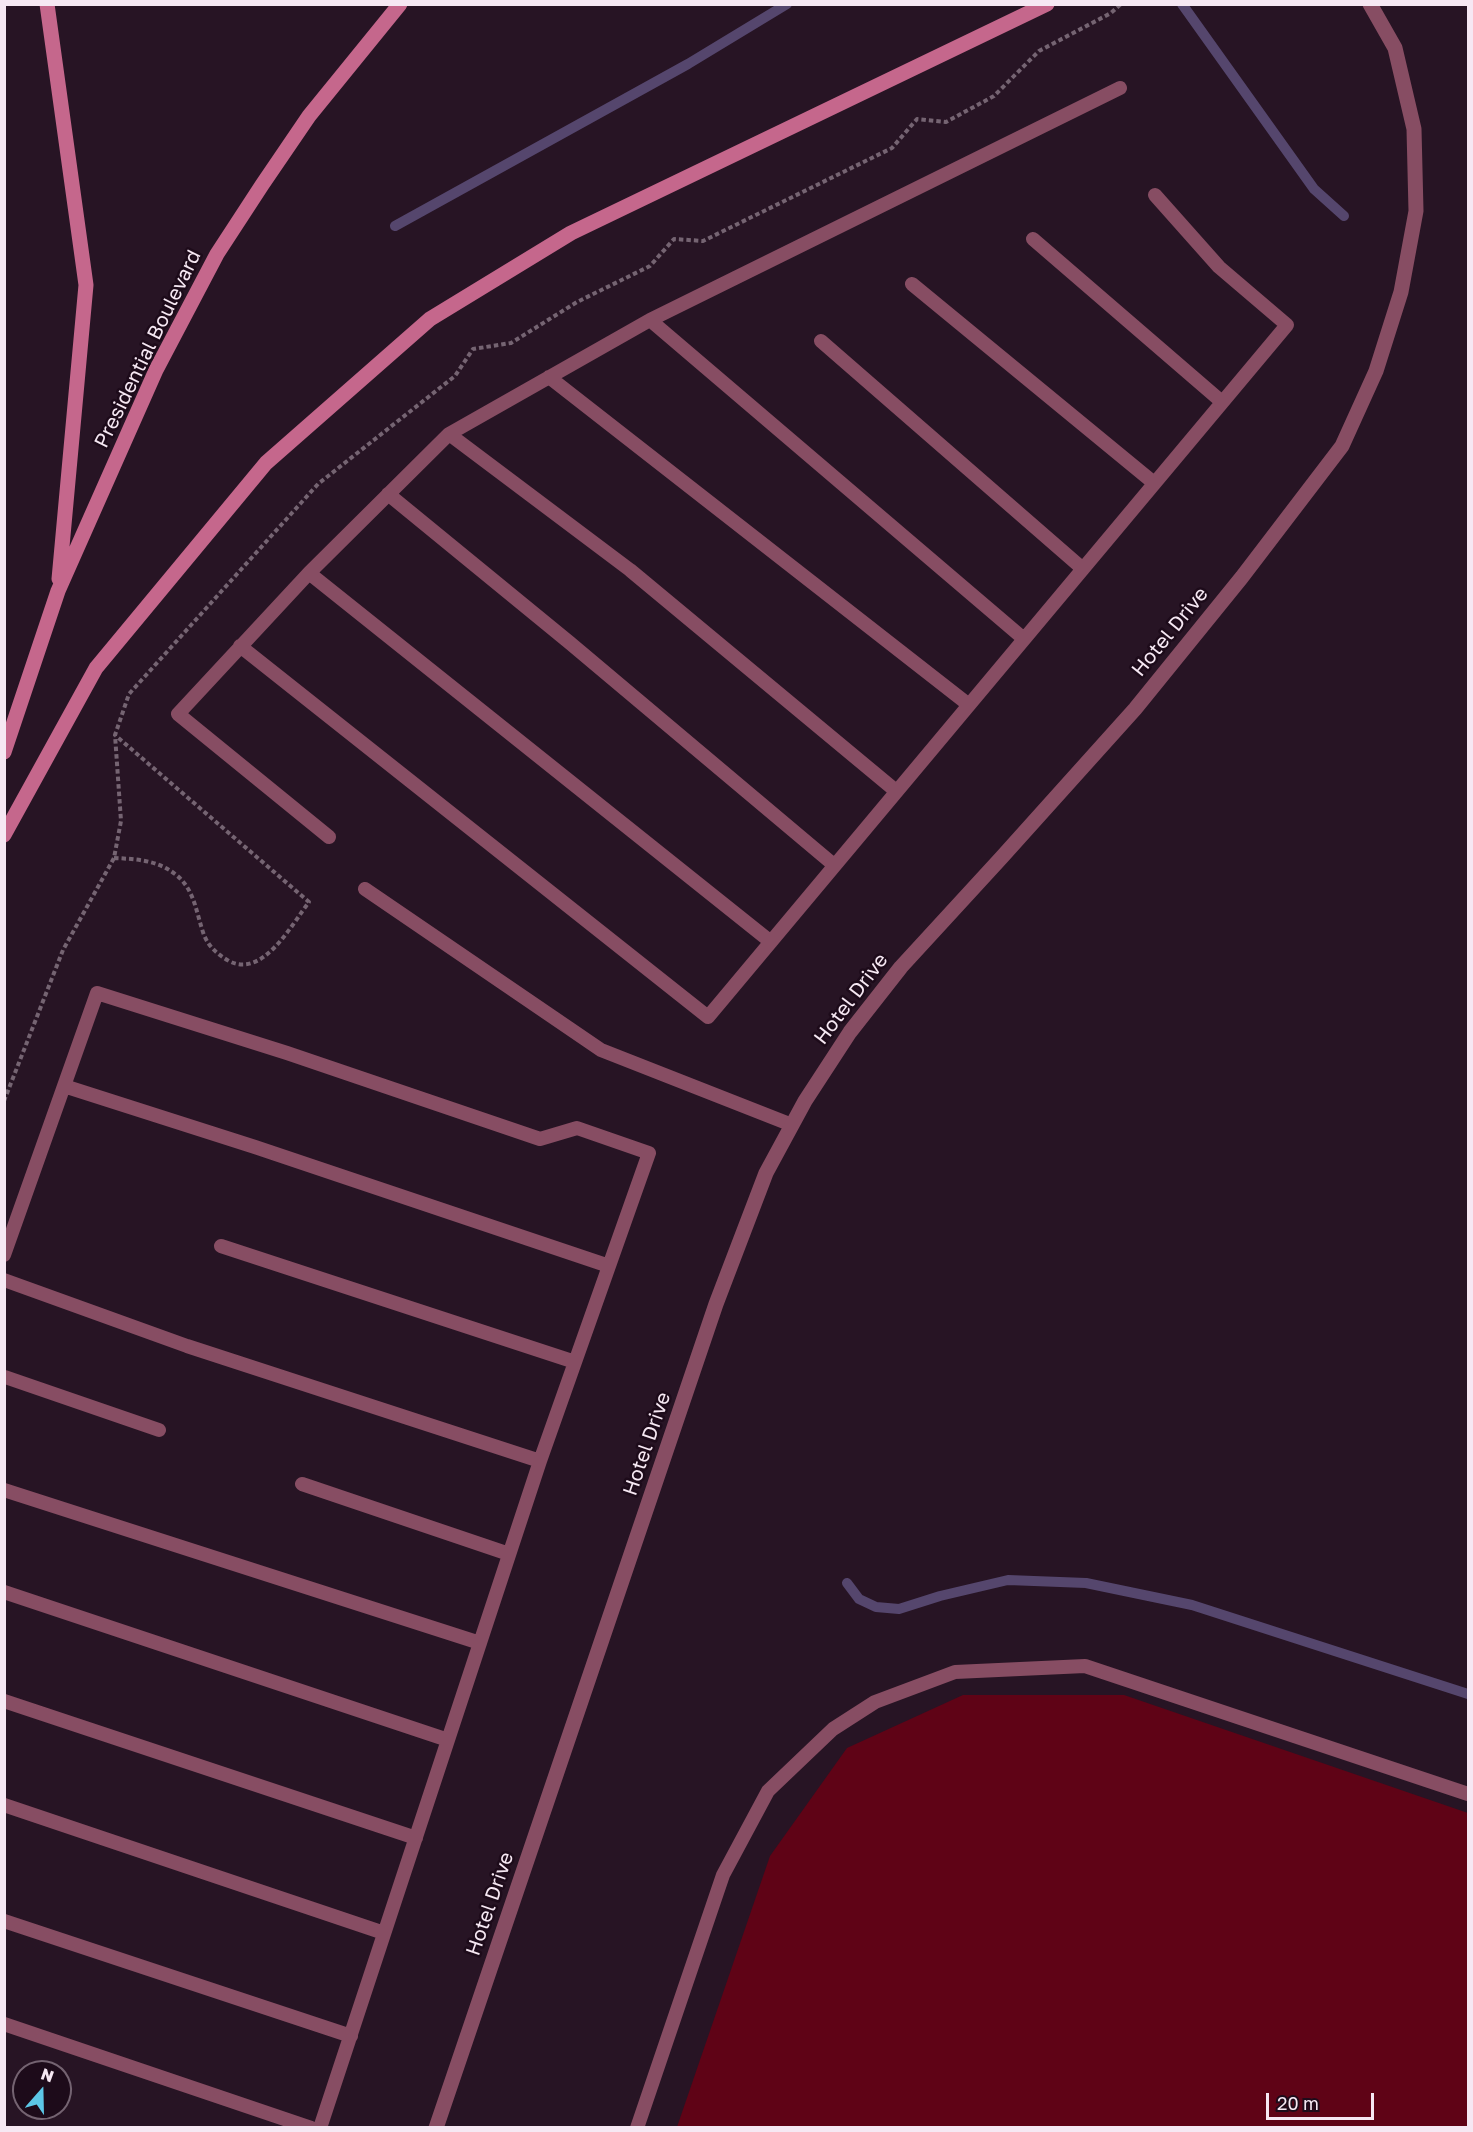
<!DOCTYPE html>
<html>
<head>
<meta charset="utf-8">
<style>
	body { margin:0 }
	#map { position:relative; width:1473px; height:2132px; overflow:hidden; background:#271424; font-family:"Golos Text",sans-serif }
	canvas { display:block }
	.frame { position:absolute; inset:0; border:6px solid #f6e8f3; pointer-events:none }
	.north { position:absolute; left:12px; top:2060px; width:60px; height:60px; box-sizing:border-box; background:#1d0b1a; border:2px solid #746371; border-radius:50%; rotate:20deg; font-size:16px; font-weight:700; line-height:24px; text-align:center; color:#f6e8f3 }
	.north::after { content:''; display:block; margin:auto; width:21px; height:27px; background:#5cc7e7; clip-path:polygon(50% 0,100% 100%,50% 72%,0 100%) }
	.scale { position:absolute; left:1266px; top:2093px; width:108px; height:27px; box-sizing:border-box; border:3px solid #f6e8f3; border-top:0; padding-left:8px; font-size:18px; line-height:21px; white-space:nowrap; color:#f6e8f3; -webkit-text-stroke:4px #1d0b1a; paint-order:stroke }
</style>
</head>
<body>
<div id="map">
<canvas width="1473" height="2132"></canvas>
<div class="frame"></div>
<div class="north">N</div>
<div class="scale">20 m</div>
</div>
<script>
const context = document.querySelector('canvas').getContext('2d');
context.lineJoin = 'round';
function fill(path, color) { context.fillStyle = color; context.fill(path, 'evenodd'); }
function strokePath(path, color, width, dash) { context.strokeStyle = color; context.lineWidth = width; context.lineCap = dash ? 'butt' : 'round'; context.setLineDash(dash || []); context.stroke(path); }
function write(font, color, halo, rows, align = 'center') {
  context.font = font + ' "Golos Text",sans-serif'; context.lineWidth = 5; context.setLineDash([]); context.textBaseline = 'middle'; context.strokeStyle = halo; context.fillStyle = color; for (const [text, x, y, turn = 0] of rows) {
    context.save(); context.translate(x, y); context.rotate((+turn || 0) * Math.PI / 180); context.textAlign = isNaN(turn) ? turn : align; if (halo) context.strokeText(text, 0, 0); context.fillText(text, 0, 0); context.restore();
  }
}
fill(new Path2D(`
	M963,1695H1124L1468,1813V2127H677L770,1856L847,1748Z`), '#5f0316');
strokePath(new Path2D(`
	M1182,4L1314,189L1344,216
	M395,226L688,64L787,4
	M847,1583L859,1599L876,1607L899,1609L940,1596L1008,1580L1086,1583L1192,1605L1468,1694`), '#55466d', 10);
strokePath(new Path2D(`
	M114,858C136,859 157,860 175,874C195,889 196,913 204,935C209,947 217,954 229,961C263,979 292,924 309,902L115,735
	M4,1101L63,950L114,858L121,821L115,735L129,694L318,484L455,376L473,349L511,343L577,302L650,266L674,239L703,241L892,148L917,119L946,122L994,96L1039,51L1111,13L1121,4`), '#756472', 4, [4.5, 3]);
strokePath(new Path2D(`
	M1033,239L1222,402
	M912,284L1154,483
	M650,320L1024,639
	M821,341L1083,569
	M549,377L969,705
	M449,434L630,570L896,791
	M388,494L570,643L834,865
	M309,573L771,942
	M240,646L708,1017L1287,325L1219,267L1155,195
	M329,837L178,714L309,573L449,434L650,320L1120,88
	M365,889L601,1050L792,1125
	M64,1086L255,1147L609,1266
	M221,1246L575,1362
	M4,1255L97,993L287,1053L540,1139L577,1128L649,1153L540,1461L320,2128
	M4,1280L187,1346L540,1461
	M5,1377L159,1430
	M302,1484L509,1554
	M4,1490L480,1643
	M4,1592L448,1740
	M4,1701L416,1838
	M4,1805L384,1933
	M4,1921L351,2036
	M4,2024L311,2128
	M637,2128L723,1875L768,1791L833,1729L875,1702L955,1672L1085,1666L1468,1794`), '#874d63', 14);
strokePath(new Path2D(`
	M436,2128L716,1304L766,1173L805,1101L850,1032L901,967L1002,857L1135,709L1242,577L1342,446L1376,371L1401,292L1416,211L1414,129L1395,48L1370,4`), '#874d63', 15);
strokePath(new Path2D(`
	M47,4L86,285L59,579
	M4,752L58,591L156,370L217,254L262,185L309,116L400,4
	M4,835L96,668L266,463L430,319L571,233L1047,4`), '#c5678c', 15);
write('20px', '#f6e8f3', '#1d0b1a', [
	["Presidential Boulevard",148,349,-64],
	["Hotel Drive",1170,632,-51],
	["Hotel Drive",851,999,-53],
	["Hotel Drive",647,1444,-71],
	["Hotel Drive",490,1904,-71]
]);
</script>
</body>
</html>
